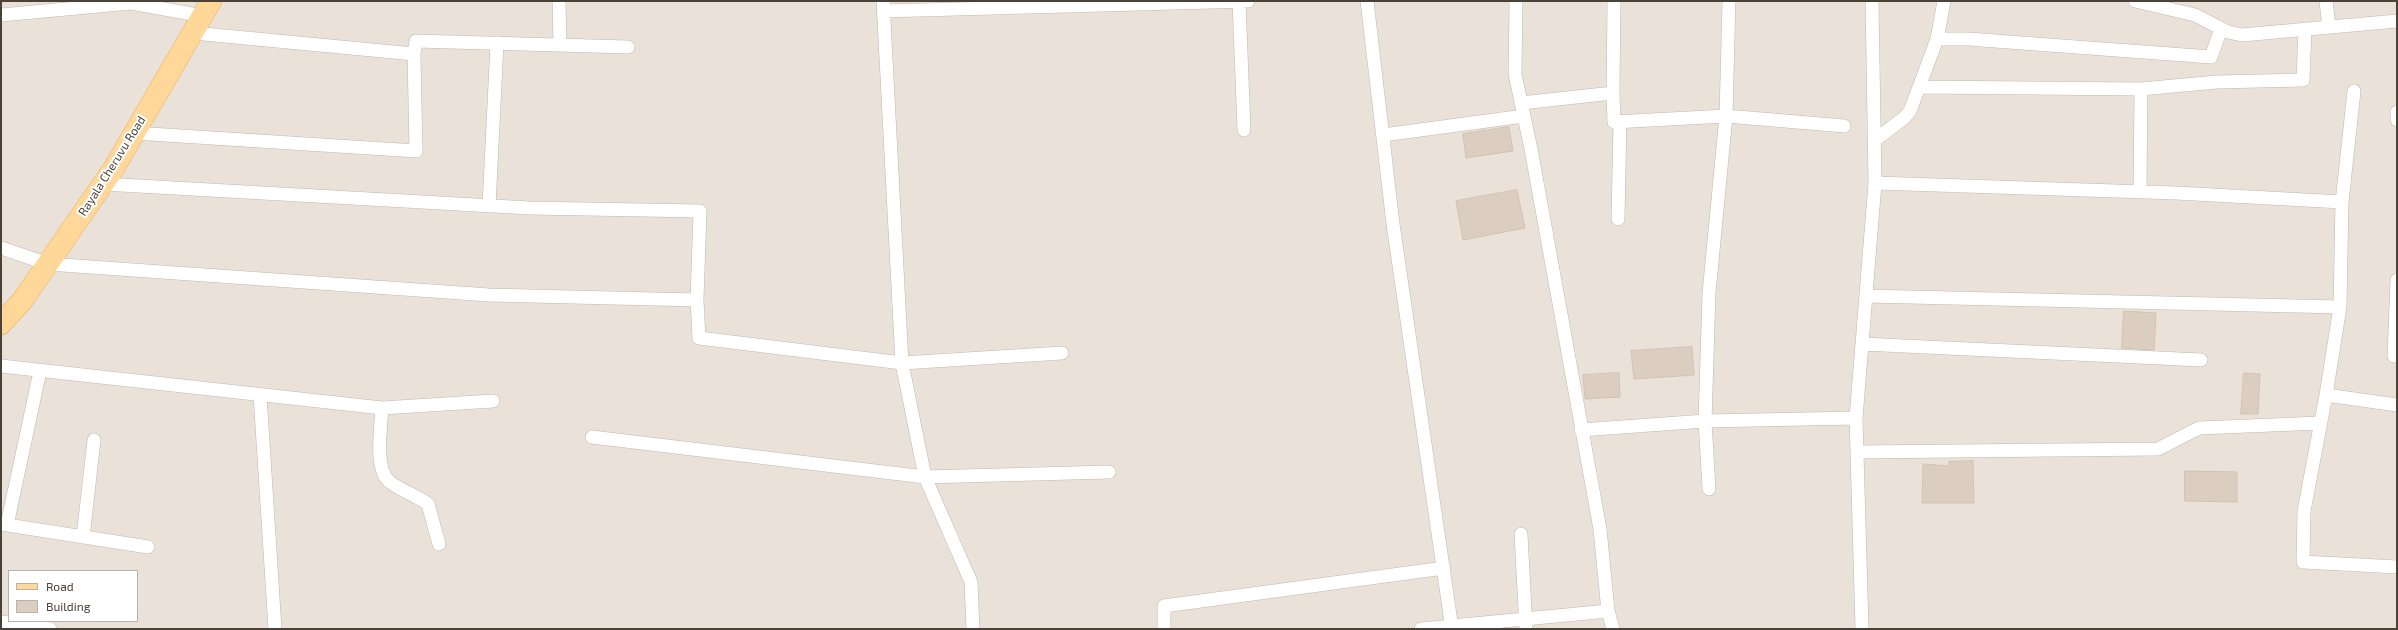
<!DOCTYPE html>
<html>
<head>
<meta charset="utf-8">
<style>
	body { margin:0 }
	#map { position:relative; width:2398px; height:630px; overflow:hidden; background:#f5f1ea; font-family:"Exo 2",sans-serif }
	canvas { display:block }
	.frame { position:absolute; inset:0; border:2px solid #4a4137; pointer-events:none }
	.legend { position:absolute; left:8px; top:570px; width:130px; height:52px; box-sizing:border-box; background:#fff; border:1px solid #b7b3af; margin:0; padding:5px 7px; list-style:none; font-size:12px; color:#4a4137 }
	.legend li { display:flex; align-items:center; gap:8px; height:20px }
	.legend b { width:20px; border:1px solid #b7b3af }
</style>
</head>
<body>
<div id="map">
<canvas width="2398" height="630"></canvas>
<div class="frame"></div>
<ul class="legend">
<li><b style="height:5px;background:#ffd799"></b>Road</li>
<li><b style="height:11px;background:#dbcec1"></b>Building</li>
</ul>
</div>
<script>
const context = document.querySelector('canvas').getContext('2d');
context.lineJoin = 'round';
function fill(path, color) { context.fillStyle = color; context.fill(path, 'evenodd'); }
function strokePath(path, color, width, dash) { context.strokeStyle = color; context.lineWidth = width; context.lineCap = dash ? 'butt' : 'round'; context.setLineDash(dash || []); context.stroke(path); }
function write(font, color, halo, rows, align = 'center') {
  context.font = font + ' "Exo 2",sans-serif'; context.lineWidth = 4; context.setLineDash([]); context.textBaseline = 'middle'; context.strokeStyle = halo; context.fillStyle = color; for (const [text, x, y, turn = 0] of rows) {
    context.save(); context.translate(x, y); context.rotate((+turn || 0) * Math.PI / 180); context.textAlign = isNaN(turn) ? turn : align; if (halo) context.strokeText(text, 0, 0); context.fillText(text, 0, 0); context.restore();
  }
}
fill(new Path2D(`
	M1,1H2397V629H1ZM9,571H137V621H9Z`), '#eae2d8');
const building = new Path2D(`
	M1509,127L1513,151L1466,158L1463,134Z
	M1517,190L1525,228L1463,240L1456,201Z
	M2124,311L2156,313L2154,350L2122,348Z
	M1692,347L1694,375L1634,379L1631,351Z
	M1619,373L1620,397L1585,399L1583,375Z
	M2244,373L2260,374L2258,414H2241Z
	M1973,461L1974,503H1922L1923,464L1949,466V462Z
	M2185,471L2237,472V502L2185,501Z`);
fill(building, '#dbcec1');
strokePath(building, '#d3c2b1', 1);
const street = new Path2D(`
	M559,1L560,45
	M883,1L902,363L925,477L971,582L973,629
	M1239,1L1244,130
	M1367,1L1393,224L1452,629
	M1516,1L1515,74L1531,149L1600,529L1608,611L1613,629
	M2135,1L2195,15L2228,32L2242,35L2397,21
	M2326,1L2329,27
	M884,11L1248,1
	M1,15L131,3L203,16
	M1937,39H1968L2211,57L2221,29
	M414,54L416,41L628,47
	M1920,87L2141,89
	M1613,93L1614,1
	M1521,103L1613,93L1614,122L1726,116L1844,126
	M2397,112V120
	M134,133L416,151L414,54L193,33
	M1383,135L1524,116
	M1875,140L1904,118L1910,111L1937,39L1944,1
	M1875,183L2176,193L2342,202
	M103,184L529,208L700,211L697,300L699,338L902,363L1062,353
	M2140,192L2141,89L2217,82L2303,80L2305,29
	M489,206L497,43
	M1618,219L1620,121
	M1,248L48,264L489,295L697,300
	M1866,296L2340,307
	M1862,344L2201,360
	M2394,356L2397,280
	M1,366L382,408L493,401
	M260,395L275,629
	M2326,395L2340,307L2342,202L2354,91
	M2397,405L2326,395L2304,511L2303,562L2397,567
	M382,408C381,427 374,470 390,482C401,491 416,495 428,504L439,544
	M1581,430L1705,421L1856,418
	M592,437L925,477L1109,472
	M1857,452L2158,449L2199,428L2320,423
	M1709,489L1705,421L1709,293L1726,116L1729,1
	M1,524L148,547
	M7,525L40,371
	M1521,534L1526,629
	M83,537L94,440
	M1,622L50,629
	M1164,629V606L1444,568
	M1421,629L1608,611
	M1862,629L1856,418L1875,183L1872,1`);
const primary = new Path2D(`
	M1,324L22,301L114,168L211,1`);
strokePath(street, '#c2b7ac', 14);
strokePath(primary, '#eab263', 22);
strokePath(street, '#fff', 13);
strokePath(primary, '#ffd799', 21);
write('12px', '#4a4137', '#fff', [
	["Rayala Cheruvu Road",112,166,-58]
]);
</script>
</body>
</html>
